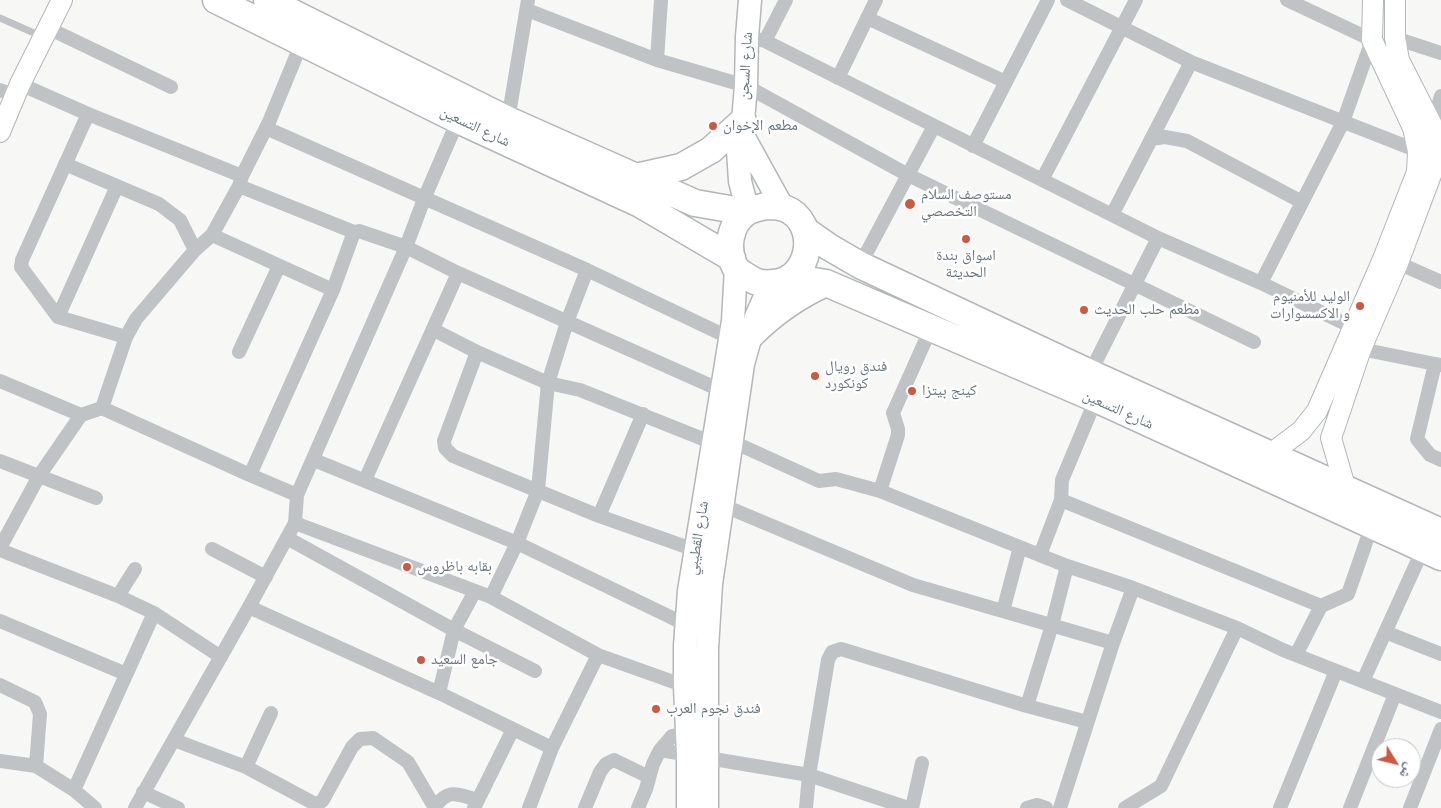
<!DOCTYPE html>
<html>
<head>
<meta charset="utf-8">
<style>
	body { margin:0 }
	#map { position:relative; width:1441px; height:808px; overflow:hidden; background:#f7f7f5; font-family:Helvetica,"Noto Naskh Arabic",sans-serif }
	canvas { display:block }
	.north { position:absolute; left:1371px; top:738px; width:50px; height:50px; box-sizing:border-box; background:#fff; border:1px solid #c2c7cb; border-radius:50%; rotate:126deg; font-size:14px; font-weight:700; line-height:20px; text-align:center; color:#66747c }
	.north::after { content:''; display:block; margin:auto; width:18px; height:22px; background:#cc5940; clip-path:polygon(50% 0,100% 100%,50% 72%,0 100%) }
</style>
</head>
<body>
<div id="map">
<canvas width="1441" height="808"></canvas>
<div class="north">ش</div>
</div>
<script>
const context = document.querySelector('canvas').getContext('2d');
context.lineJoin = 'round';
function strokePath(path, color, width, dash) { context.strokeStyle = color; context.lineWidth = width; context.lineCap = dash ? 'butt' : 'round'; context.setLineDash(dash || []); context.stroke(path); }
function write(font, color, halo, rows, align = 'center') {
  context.font = font + ' Helvetica,"Noto Naskh Arabic",sans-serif'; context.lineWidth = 5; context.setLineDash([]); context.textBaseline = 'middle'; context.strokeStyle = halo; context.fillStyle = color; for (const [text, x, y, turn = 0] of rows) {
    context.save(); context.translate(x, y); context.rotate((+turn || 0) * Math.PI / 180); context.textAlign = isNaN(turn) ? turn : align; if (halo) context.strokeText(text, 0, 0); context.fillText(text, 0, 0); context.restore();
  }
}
const secondary = new Path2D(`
	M0,132L20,84L62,0
	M1269,455L1301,431L1317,411L1383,259L1417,172L1418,151L1413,128L1372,40L1373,0
	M1346,490L1331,438L1361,349L1398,263L1434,167L1437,146L1432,125L1399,60L1395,38V0`);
const primary = new Path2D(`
	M741,132L783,208
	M748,212L740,181L738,150L743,121L746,86L747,37L750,0
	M688,808V755L685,686V646L689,591L733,321L736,269
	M707,808V649L711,584L743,364L756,317L771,283`);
const highway = new Path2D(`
	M216,0L458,120L640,204L732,258
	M267,0L508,120L636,177L695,203L747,212
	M636,177L681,167L711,150L743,121
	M765,206C771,206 778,206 784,208C821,222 811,281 773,283C765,284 757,283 751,279C746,276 738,272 735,267C726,249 729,224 747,212C752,209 759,208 765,206Z
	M806,231L829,247L860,265L1090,373L1441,532
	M790,277L826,283L1096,399L1441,557
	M751,335C773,313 797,296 826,283`);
strokePath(secondary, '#b2b7ba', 22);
strokePath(primary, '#b3b7ba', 25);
strokePath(highway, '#b3b6b9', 29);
strokePath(new Path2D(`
	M0,18L43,37`), '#bfc3c6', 7);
strokePath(new Path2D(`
	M1067,0L1191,62L1418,151
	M527,10L657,60L746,86L908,175L1254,342
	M867,18L1006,82
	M48,28L171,87
	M747,37L765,41L1158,238L1261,283L1352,327
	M1395,38L1441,53
	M765,41L786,0
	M657,60L661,0
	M838,78L876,0
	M20,84L88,114L242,176
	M0,90L16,96
	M88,114L22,260L21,267L58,317L126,337
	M508,120L528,0
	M1432,125L1441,96
	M266,128L587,270L730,338
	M1151,139L1165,137L1187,141L1302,202
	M973,146L1048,0
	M65,164L159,204L180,220L195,250
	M1042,180L1136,0
	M239,186L354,232L359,231L406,247L458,273L727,393
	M1112,215L1191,62
	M212,235L333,290
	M1398,263L1441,282
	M860,265L934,126
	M1261,283L1343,122L1372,40L1287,0
	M58,317L117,186
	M434,330L477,352L548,383L580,390L713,443
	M1361,349L1435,364
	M239,352L279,266
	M477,352L444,441L445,448L453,456L599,516L695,550
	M1441,365L1435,364L1417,439L1430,455L1441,460
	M1090,373L1158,238
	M0,381L81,415
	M102,408L250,475L297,495
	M731,441L819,481L836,479L880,491L1067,566L1133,588L1237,628L1283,650L1441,712
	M314,460L517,543L687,625
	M0,461L96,498
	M250,475L333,290L354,232
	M365,480L458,273
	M880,491L898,435V429L893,413L931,328
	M1061,500L1321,606
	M722,505L913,585L1113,643
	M599,516L643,414
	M295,523L491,597L598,655L685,686
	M287,538L454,630L535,671
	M0,548L39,476L81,415L102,408L126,337L136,319L195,250L212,235L239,186L242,176L269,122L302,42
	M212,549L266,577
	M0,550L118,596L154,613L221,657
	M1040,555L1061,500L1062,480L1096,399
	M118,596L135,569
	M491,597L517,543L538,490L548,383L567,322L587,270
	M249,607L439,693L552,748
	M1003,611L1020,547
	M0,621L126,674
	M1385,632L1441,654
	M1296,655L1321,606L1348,594L1372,525
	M1363,681L1423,549
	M0,685L35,702L40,714L36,766
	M439,693L454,630L475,591
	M1027,706L1052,625L1067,566
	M174,740L246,767L317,805L323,800L352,747L360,739L373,738L408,762L435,808
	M660,750L809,775L908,808
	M0,761L36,766L74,790L95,808
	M246,767L271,713
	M74,790L154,613
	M143,792L178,808
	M435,807C449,787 458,795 478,800
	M135,808L249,607L295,523L297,495L406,247L424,199L458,120
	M474,808L513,729
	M529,808L552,748L598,655
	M585,808L600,772L606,764L614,760L649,777
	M638,808L646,789L653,764L660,750L672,736L686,733
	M806,808L809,775L828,660L832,652L841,649L1027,706L1087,722
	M912,808L922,763
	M1027,808L1037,805L1046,808
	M1060,808L1113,643L1133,588
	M1125,808L1161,786L1237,628
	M1280,808L1336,671
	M1350,808L1395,694
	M1410,808L1441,729`), '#bfc3c6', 14);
strokePath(secondary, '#fff', 20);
strokePath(primary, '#fff', 22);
strokePath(highway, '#fff', 26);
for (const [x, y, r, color] of [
	[713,126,5,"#cc5940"],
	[910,204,6,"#cc5940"],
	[966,239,5,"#cc5940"],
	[1360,306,5,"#cc5940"],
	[1084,310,5,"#cc5940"],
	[815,376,5,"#cc5940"],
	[912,391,5,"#cc5940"],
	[407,567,5,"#cc5940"],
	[421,660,5,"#cc5940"],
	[656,709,5,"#cc5940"]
]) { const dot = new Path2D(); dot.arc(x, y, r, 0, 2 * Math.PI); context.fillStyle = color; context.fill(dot); strokePath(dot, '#fff', 2); }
write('15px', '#66747c', '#fff', [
	["شارع السجن",746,66,-87],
	["شارع التسعين",475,127,25],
	["شارع التسعين",1118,410,24],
	["شارع القطيبي",698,538,-81]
]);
write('15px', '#66747c', '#fff', [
	["مطعم الإخوان",723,126],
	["مستوصف السلام",921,195],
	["التخصصي",921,212],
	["اسواق بندة",966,256,"center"],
	["الحديثة",966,273,"center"],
	["الوليد للأمنيوم",1350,297,"right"],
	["و الاكسسوارات",1350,314,"right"],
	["مطعم حلب الحديث",1094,310],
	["فندق رويال",825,367],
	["كونكورد",825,384],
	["كينج بيتزا",922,391],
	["بقابه باظروس",417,567],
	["جامع السعيد",431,660],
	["فندق نجوم العرب",666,709]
], 'left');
</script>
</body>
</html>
